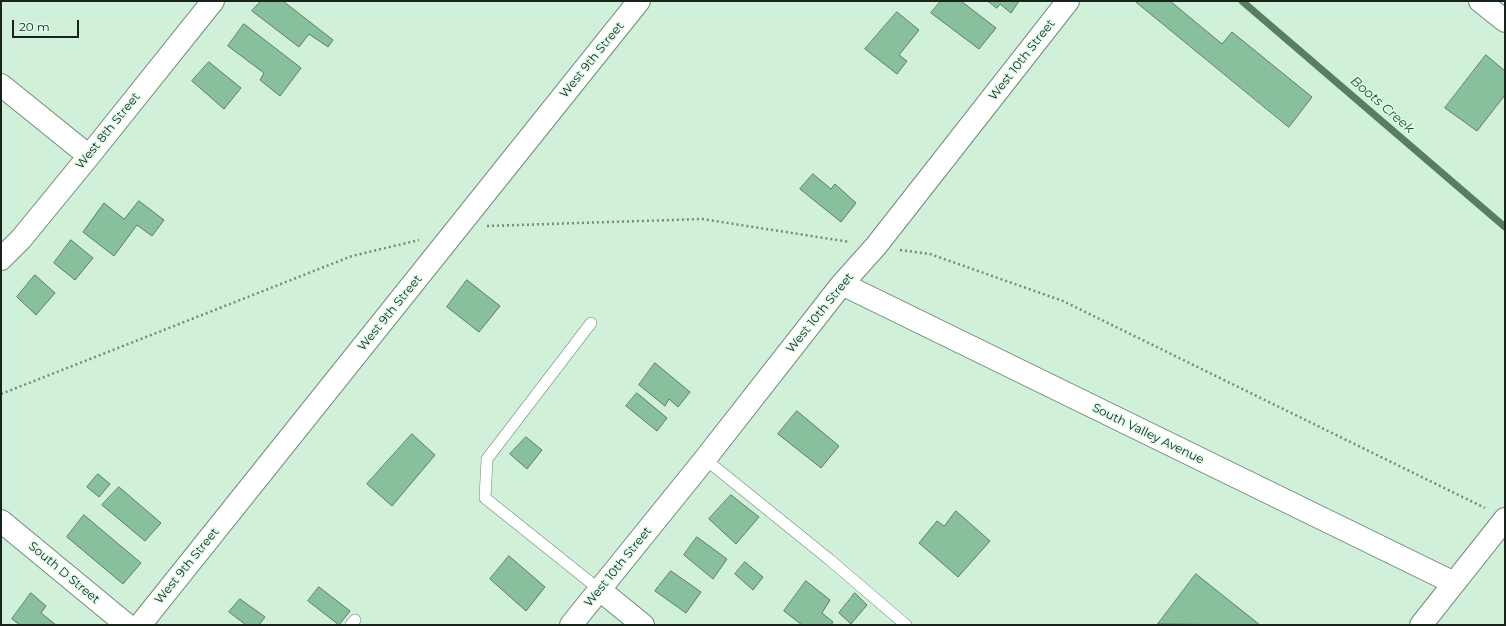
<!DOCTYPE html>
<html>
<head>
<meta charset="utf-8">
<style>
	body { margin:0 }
	#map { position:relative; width:1506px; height:626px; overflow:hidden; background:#d1f0da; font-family:Montserrat,sans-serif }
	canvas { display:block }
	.frame { position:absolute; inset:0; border:2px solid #17231b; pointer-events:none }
	.scale { position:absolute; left:12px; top:20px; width:67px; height:18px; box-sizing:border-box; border:2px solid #17231b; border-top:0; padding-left:5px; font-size:12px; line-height:14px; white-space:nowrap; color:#17231b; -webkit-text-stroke:3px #defde8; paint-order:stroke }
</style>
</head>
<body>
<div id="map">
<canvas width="1506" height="626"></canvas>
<div class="frame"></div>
<div class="scale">20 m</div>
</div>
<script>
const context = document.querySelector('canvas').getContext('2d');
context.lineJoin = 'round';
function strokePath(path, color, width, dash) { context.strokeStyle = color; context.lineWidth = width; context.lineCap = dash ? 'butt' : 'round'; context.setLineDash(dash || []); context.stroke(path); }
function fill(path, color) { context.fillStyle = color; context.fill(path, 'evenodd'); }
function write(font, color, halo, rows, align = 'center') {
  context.font = font + ' Montserrat,sans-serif'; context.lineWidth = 3; context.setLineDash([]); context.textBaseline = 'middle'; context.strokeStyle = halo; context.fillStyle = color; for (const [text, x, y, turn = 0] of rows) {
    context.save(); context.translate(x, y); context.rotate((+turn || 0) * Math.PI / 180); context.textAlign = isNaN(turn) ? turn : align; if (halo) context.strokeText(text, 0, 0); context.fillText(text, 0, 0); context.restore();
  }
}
strokePath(new Path2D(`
	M1242,1L1505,227`), '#557e63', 7);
const building = new Path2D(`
	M261,1H283L333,40L328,47L309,34L299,47L252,11Z
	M941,1H961L996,28L979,49L931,13Z
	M988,1H1019L1011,13L1000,4L997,8Z
	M1135,1H1170L1222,44L1232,32L1312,97L1289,127Z
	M897,12L919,30L899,55L907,61L897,74L865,49Z
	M244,24L301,68L280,96L260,80L264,73L228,46Z
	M1486,55L1505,71V95L1477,131L1445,108Z
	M209,62L241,88L224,109L192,81Z
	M813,174L831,189L835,184L856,203L841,222L800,189Z
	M139,201L164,220L152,236L137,225L114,256L83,232L104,203L124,219Z
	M71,240L93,258L75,280L54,263Z
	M35,275L55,293L36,315L17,297Z
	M467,280L500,306L479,332L447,307Z
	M655,363L690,392L678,407L669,399L665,406L639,385Z
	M637,393L667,418L657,431L626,406Z
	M797,411L839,446L821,468L778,434Z
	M412,434L435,455L392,506L367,484Z
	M526,437L542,450L527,469L510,454Z
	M98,474L110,484L99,497L87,487Z
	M119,487L161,523L145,541L102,505Z
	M731,495L759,517L736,544L709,519Z
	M956,511L990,541L958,577L919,543L937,521L944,526Z
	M84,515L141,563L123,584L67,537Z
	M697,537L727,559L713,579L684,555Z
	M509,556L545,587L526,611L490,579Z
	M745,562L763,577L753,590L735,574Z
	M671,571L701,592L686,613L655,591Z
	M1196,574L1260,625L1158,624Z
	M806,581L830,600L822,613L833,622L831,625H802L784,611Z
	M319,587L350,611L339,625L308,601Z
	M31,593L46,606L41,613L56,625H20L12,619Z
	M855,593L867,605L851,624L839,613Z
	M240,599L265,617L259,625H246L229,612Z`);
fill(building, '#88bf9c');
strokePath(building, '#5f7b68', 1);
const lane = new Path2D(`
	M591,323L487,459L485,498L600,590
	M705,459L830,560L906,625
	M351,625L355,620`);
const street = new Path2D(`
	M1480,1L1505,21
	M1,85L89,156
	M1,259L21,239L89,156L213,1
	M842,284L1454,583
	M1,521L127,625
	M600,590L643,625
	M140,625L639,1
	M571,625L705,459L842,284L876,246L1068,1
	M1421,625L1505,519`);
strokePath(lane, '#6e8b78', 12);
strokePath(street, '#6e8b78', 24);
strokePath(new Path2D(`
	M487,226L702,219L850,242
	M900,250L930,254L1063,301L1485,508
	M1,394L352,256L419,240`), '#758a7b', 2.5, [2, 3]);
strokePath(lane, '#fff', 11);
strokePath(street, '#fff', 22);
write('12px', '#17231b', '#defde8', [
	["West 9th Street",592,60,-51],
	["West 10th Street",1022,60,-52],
	["West 8th Street",108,131,-51],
	["West 9th Street",390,313,-51],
	["West 10th Street",820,313,-51],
	["South Valley Avenue",1148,434,26],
	["West 9th Street",187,566,-51],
	["West 10th Street",618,567,-51],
	["South D Street",64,573,40]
]);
write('italic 13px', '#185735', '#defde8', [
	["Boots Creek",1382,105,41]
]);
</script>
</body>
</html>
